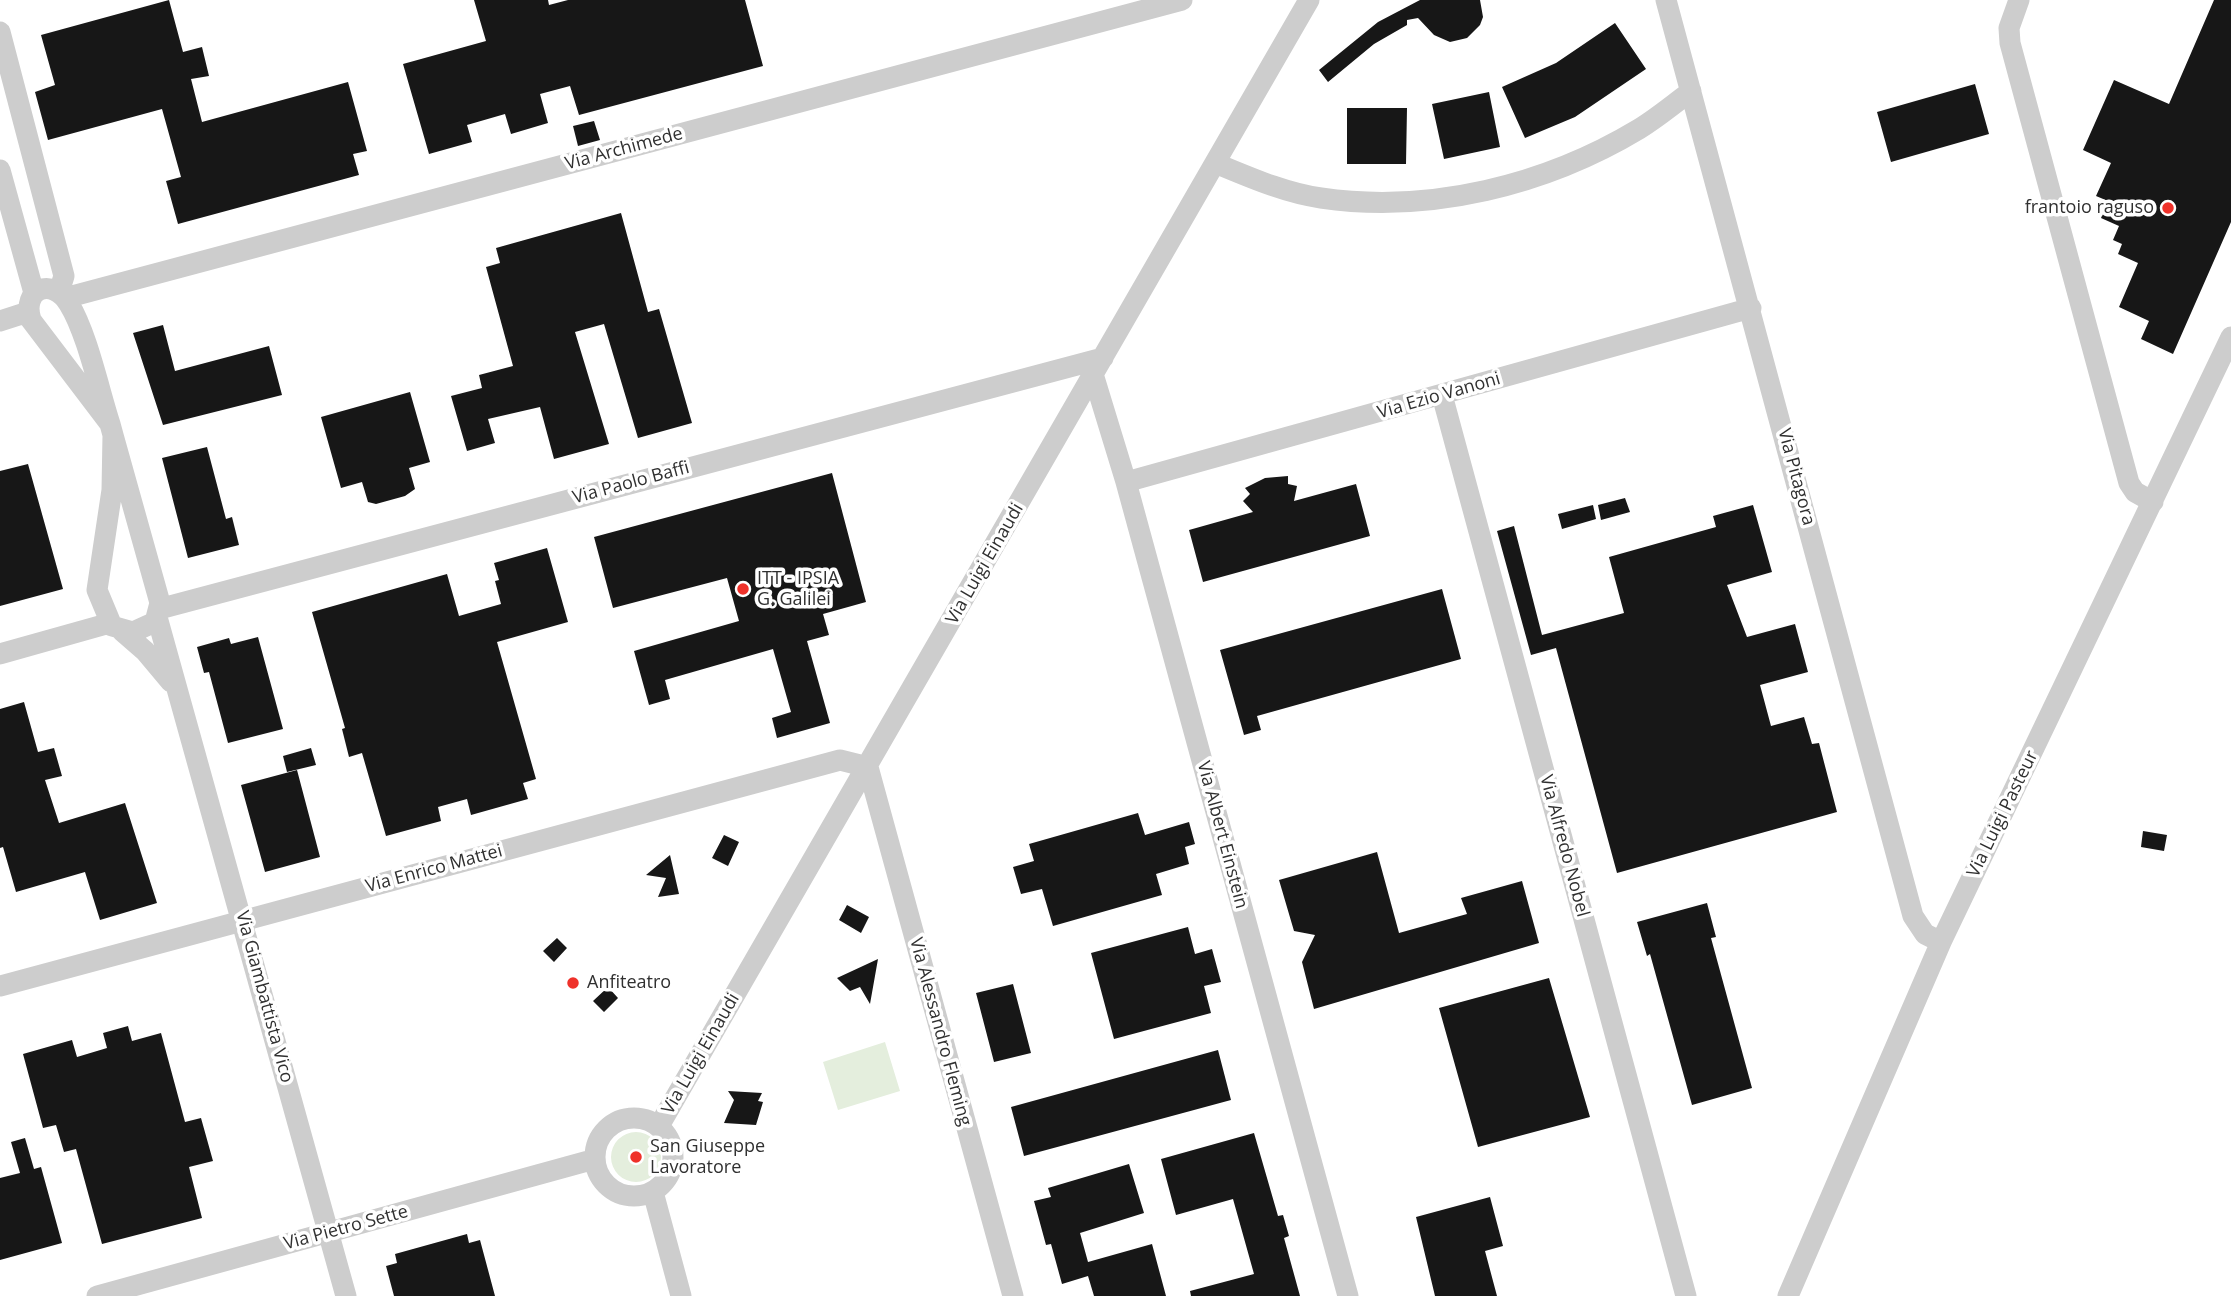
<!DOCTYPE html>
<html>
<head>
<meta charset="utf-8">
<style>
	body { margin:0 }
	canvas { display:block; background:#fff }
</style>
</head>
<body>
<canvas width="2231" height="1296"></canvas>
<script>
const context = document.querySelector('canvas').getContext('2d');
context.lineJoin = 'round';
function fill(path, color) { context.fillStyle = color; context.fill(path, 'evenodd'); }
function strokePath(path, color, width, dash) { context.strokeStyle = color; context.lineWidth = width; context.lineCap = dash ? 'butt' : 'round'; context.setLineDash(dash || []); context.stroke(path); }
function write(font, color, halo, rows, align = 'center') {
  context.font = font + ' "Open Sans",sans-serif'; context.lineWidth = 7; context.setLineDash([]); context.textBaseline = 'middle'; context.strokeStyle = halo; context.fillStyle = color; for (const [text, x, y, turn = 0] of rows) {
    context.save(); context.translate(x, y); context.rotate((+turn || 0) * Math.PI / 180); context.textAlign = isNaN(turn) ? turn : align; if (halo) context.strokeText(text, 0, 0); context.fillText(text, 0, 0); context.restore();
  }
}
fill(new Path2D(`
	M885,1042L900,1091L838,1110L823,1062Z
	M611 1157a25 25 0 1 1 50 0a25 25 0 1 1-50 0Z`), '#e4eedd');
fill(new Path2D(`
	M169,0L183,52L202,47L209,76L191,79L202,122L348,82L367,151L353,154L359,175L178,224L166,181L181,177L162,109L48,140L35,92L55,85L41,35Z
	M474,0H548L549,5L568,0H745L763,66L579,115L570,86L540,94L548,123L511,134L505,114L467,125L472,142L429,154L403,64L486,41Z
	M1420,0H1480L1483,17L1480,25L1467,38L1450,42L1434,35L1418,18L1407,20V25L1374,44L1328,82L1319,70L1378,22Z
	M2214,0H2231V222L2173,354L2141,339L2149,321L2119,307L2138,263L2118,254L2122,244L2113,240L2119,226L2101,218L2108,201L2096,196L2111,163L2083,150L2114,80L2169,104Z
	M1615,23L1646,69L1575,117L1525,138L1502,87L1556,63Z
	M1975,84L1989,134L1891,162L1877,112Z
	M1489,92L1500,147L1444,159L1432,104Z
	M1347,108H1407L1406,164H1347Z
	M594,121L600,140L578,146L573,126Z
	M621,213L648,312L659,309L692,423L638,438L604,324L575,332L609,444L554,459L540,407L488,419L495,443L467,451L451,396L482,388L479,375L513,366L486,267L500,263L496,248Z
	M163,325L175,371L269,346L282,395L163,425L133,333Z
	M410,392L430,462L409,468L415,489L405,496L376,504L368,502L362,482L341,488L321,417Z
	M207,447L226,519L232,517L239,545L188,558L162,458Z
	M28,464L63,589L0,606V471Z
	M832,473L866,602L823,614L829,635L807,641L830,723L777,738L772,718L791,712L773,649L665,680L670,699L649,705L634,651L739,621L727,578L613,608L594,537Z
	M1288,476V484L1297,486L1294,501L1356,484L1370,536L1203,582L1189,530L1253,512L1243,501L1250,494L1245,488L1265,478Z
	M1625,498L1630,512L1601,520L1598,505Z
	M1593,505L1596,519L1562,529L1558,514Z
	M1753,505L1772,572L1727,585L1747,637L1795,624L1808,672L1760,685L1771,726L1804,717L1812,744L1819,743L1837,812L1617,873L1556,648L1531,655L1497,531L1514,526L1542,635L1624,613L1609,557L1716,527L1713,516Z
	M547,548L568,622L497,642L536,779L523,783L528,799L471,815L467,799L438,807L441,821L386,836L362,753L349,757L342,729L345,728L312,612L447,574L459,616L501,604L495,581L499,580L494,563Z
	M1442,589L1461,659L1257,716L1261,730L1244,735L1220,650Z
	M258,637L283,729L228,743L209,672L204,673L197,647L229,638L231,644Z
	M24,702L38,752L54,748L62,776L45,780L59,823L125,803L157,903L100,920L85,872L16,892L3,847L0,848V709Z
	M311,748L316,765L287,772L283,756Z
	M297,770L320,857L265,872L241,785Z
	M1138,813L1145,835L1189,822L1195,844L1185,847L1189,864L1156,874L1162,895L1053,926L1042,889L1021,894L1013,867L1034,861L1029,844Z
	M2143,831L2167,835L2164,851L2141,847Z
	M724,835L739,842L728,866L712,858Z
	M1377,852L1399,933L1467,914L1461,898L1522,881L1539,943L1314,1009L1302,962L1315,935L1294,931L1279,880Z
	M670,855L679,894L658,897L666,878L646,875Z
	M1707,903L1716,937L1711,938L1752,1088L1692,1105L1650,954L1647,956L1637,922Z
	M847,905L869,917L861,933L839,920Z
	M1188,927L1195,954L1212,949L1221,982L1204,986L1211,1013L1114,1039L1091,953Z
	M557,938L567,948L554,962L543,951Z
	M878,959L870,1004L860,987L850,991L837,978Z
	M1549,978L1590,1117L1478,1147L1439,1008Z
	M1013,984L1031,1053L994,1062L976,993Z
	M608,987L618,998L604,1012L593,1001Z
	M128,1026L132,1041L161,1033L185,1122L201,1118L213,1161L189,1167L202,1218L102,1244L76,1149L64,1152L56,1125L43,1128L23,1054L72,1040L77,1057L107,1048L103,1033Z
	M1218,1050L1231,1100L1024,1156L1011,1107Z
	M728,1091L762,1093L758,1101L763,1102L756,1125L724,1123L734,1100Z
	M1254,1133L1278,1216L1283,1215L1289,1236L1284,1238L1300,1296H1191L1190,1291L1254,1274L1233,1199L1176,1215L1161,1159Z
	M25,1138L34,1169L41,1167L62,1243L0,1260V1178L20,1173L11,1142Z
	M1129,1164L1144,1213L1080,1233L1088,1262L1152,1244L1166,1296H1094L1088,1276L1062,1284L1051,1244L1046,1245L1034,1201L1051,1197L1048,1188Z
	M1490,1197L1503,1246L1485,1251L1497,1296H1435L1416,1217Z
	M467,1234L469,1243L480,1240L495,1296H394L386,1266L397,1263L395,1254Z`), '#171717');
strokePath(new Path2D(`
	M1666,0L1913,916L1925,934L1941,942
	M2019,0L2009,28L2010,43L2129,483L2135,492L2153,502
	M0,32L64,276L59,292
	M1215,163C1249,177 1285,193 1321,198C1430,214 1546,185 1639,129C1657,118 1674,104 1691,91
	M0,170L34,293
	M65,298L1182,0
	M0,321L28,312
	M1093,374L1126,482L1348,1296
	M1442,395L1686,1296
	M110,424L31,320C21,289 52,276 69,304C87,333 99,390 110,424L113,435
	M113,435L160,603L155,622L133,632L112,626L97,590L112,490Z
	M1126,482L1751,308
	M159,609L1103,358
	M157,617L346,1296
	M122,631L145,651L171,682
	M0,654L110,623
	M0,986L840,760L868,767L1013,1296
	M595 1157a39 39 0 1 1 78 0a39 39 0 1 1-78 0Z
	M659,1126L1309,0
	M653,1192L681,1296
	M97,1296L595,1159
	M1788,1296L1941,942L2231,337`), '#cdcdcd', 21);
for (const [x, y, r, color] of [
	[2168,208,7,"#ef312a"],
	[743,589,7,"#ef312a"],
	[573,983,7,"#ef312a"],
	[636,1157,7,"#ef312a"]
]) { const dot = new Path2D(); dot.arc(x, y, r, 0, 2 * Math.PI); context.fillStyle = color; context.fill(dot); strokePath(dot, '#fff', 2.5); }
write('18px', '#303030', '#fff', [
	["Via Archimede",624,149,-15],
	["Via Ezio Vanoni",1439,396,-16],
	["Via Pitagora",1796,477,75],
	["Via Paolo Baffi",631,483,-15],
	["Via Luigi Einaudi",985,564,-60],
	["Via Luigi Pasteur",2003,814,-64],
	["Via Albert Einstein",1222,835,75],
	["Via Alfredo Nobel",1564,846,75],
	["Via Enrico Mattei",434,869,-15],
	["Via Giambattista Vico",264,997,75],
	["Via Alessandro Fleming",940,1032,75],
	["Via Luigi Einaudi",701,1054,-60],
	["Via Pietro Sette",346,1228,-15]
]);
write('18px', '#303030', '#fff', [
	["frantoio raguso",2154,208,"right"],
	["ITT - IPSIA",757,579],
	["G. Galilei",757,600],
	["Anfiteatro",587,983],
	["San Giuseppe",650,1147],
	["Lavoratore",650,1168]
], 'left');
</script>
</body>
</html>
